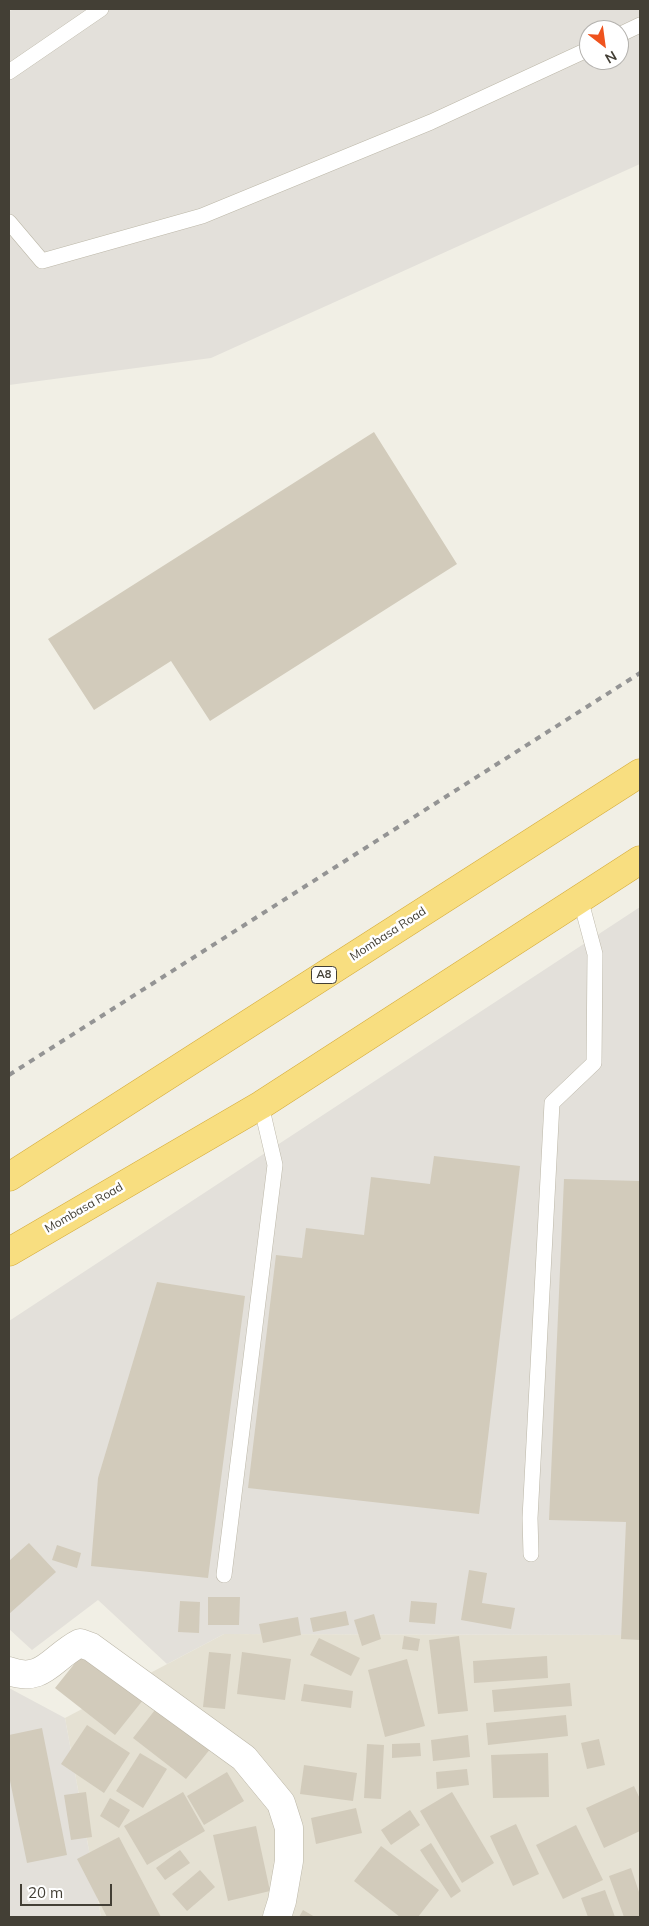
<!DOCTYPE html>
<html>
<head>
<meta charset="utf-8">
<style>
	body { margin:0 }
	#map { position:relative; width:649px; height:1926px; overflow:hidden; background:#f1efe5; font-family:Mulish,sans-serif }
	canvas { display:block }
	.frame { position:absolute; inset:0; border:10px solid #433f35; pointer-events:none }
	.north { position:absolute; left:579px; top:20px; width:50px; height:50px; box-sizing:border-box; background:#fff; border:1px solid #b4b2ae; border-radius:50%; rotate:150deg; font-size:14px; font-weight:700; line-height:20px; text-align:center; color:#433f35 }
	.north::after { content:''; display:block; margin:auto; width:18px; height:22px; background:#ef531e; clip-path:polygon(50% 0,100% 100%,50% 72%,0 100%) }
	.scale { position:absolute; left:20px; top:1884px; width:92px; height:22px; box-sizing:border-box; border:2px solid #433f35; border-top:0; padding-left:6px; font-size:15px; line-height:18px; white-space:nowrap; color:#433f35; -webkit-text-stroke:4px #fff; paint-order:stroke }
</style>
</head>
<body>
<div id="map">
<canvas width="649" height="1926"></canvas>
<div class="frame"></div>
<div class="north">N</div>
<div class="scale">20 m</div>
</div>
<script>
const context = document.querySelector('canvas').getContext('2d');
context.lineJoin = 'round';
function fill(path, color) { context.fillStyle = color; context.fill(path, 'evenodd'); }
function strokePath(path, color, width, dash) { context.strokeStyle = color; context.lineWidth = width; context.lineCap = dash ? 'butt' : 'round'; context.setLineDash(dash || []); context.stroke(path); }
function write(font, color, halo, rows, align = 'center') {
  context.font = font + ' Mulish,sans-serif'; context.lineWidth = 5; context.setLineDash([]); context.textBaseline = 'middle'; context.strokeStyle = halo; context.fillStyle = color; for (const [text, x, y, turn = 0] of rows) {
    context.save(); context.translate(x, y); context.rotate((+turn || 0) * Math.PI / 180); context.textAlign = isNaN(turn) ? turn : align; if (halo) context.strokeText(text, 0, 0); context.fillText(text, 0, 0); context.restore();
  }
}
fill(new Path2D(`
	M224,1634L640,1635V1917H101L65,1718Z`), '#e5e1d3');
fill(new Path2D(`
	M15,9H640V164L211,358L9,385V11ZM589,30H619V60H589Z
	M640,907V1635L224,1634L167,1664L98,1600L32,1650L9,1629V1321Z
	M9,1688L65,1718L101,1917H9Z`), '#e3e0da');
fill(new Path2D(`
	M374,432L457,564L210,721L171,661L94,710L48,639Z
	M434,1156L520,1166L479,1514L248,1488L276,1255L302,1258L306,1228L364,1235L371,1177L430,1184Z
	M564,1179L640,1181V1640L621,1639L626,1522L549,1520Z
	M157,1282L245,1296L208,1578L91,1566L98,1478Z
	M29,1543L56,1572L9,1614V1561Z
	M57,1545L81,1553L77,1568L52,1560Z
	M469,1570L487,1573L482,1603L515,1608L511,1629L461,1620Z
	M208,1597H240L239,1625H208Z
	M180,1601L200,1602L199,1633L178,1632Z
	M411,1601L437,1603L435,1624L409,1622Z
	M346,1611L349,1625L313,1632L310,1618Z
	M374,1614L381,1639L362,1646L354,1620Z
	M298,1617L301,1635L263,1643L259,1624Z
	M404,1636L420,1639L418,1651L402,1649Z
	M459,1636L468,1711L438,1714L429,1640Z
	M319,1638L360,1658L351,1676L310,1655Z
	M209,1652L231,1654L225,1709L203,1707Z
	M242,1652L291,1659L285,1700L237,1694Z
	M83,1653L143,1700L115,1735L55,1688Z
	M547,1656L548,1678L474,1683L473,1661Z
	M407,1659L425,1726L385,1737L368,1670Z
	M570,1683L572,1706L494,1712L492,1690Z
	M304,1684L353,1691L351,1708L301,1701Z
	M162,1701L215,1743L186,1779L133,1738Z
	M566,1715L568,1736L488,1745L486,1723Z
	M87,1725L130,1753L104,1793L61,1764Z
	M42,1728L67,1855L27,1863L9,1776V1735Z
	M468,1735L470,1757L433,1761L431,1740Z
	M599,1739L605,1765L587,1769L581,1743Z
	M420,1743L421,1756L392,1758V1744Z
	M367,1744L384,1745L381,1799L364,1798Z
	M140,1753L167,1769L143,1808L116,1791Z
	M548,1753L549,1797L493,1798L491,1755Z
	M304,1765L357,1773L353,1801L300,1794Z
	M467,1769L469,1785L437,1789L436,1772Z
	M227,1772L244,1801L204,1825L187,1796Z
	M634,1786L640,1799V1831L604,1848L586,1808Z
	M86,1792L92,1837L71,1840L64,1795Z
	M183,1792L205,1831L147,1865L124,1826Z
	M452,1792L494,1863L462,1883L420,1811Z
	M110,1798L130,1810L119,1828L100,1816Z
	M356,1808L362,1833L316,1844L311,1818Z
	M410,1810L420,1825L391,1845L381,1830Z
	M516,1824L539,1874L513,1886L490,1836Z
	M576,1825L603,1880L563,1899L536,1845Z
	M256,1826L270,1891L228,1901L213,1835Z
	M119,1837L161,1917H107L77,1859Z
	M431,1843L461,1891L451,1898L420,1850Z
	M381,1846L439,1890L418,1917H400L354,1881Z
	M180,1850L190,1863L165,1880L156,1868Z
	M631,1868L640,1895V1917H624L609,1876Z
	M200,1870L215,1887L187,1911L172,1894Z
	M605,1890L615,1917H588L581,1898Z
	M303,1910L315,1917H299Z`), '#d2cbbb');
const service = new Path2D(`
	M619,35L640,25
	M9,72L101,9
	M9,222L42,261L202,216L431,122L589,49
	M531,1554L530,1518L552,1103L594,1063L595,954L580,898
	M224,1575L275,1165L261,1105`);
const minor = new Path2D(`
	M9,1671C43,1684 52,1657 80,1643L91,1647L244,1758L281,1803L289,1828V1861L282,1901L277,1917`);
const trunk = new Path2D(`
	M9,1177L640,773
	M9,1252L261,1105L640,860`);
strokePath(service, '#bcb7a8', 16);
strokePath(minor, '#bcb7a8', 29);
strokePath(trunk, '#d5ac3b', 29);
strokePath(service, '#fff', 15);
strokePath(minor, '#fff', 28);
strokePath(trunk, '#f8de80', 28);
strokePath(new Path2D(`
	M9,1075L640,673`), '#949494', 4, [6, 6]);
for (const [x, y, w] of [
	[324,975,25]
]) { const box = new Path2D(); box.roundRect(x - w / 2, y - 8.5, w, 17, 4); context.fillStyle = '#fff'; context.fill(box); strokePath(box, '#433f35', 1); }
write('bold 11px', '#433f35', null, [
	["A8",324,975]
]);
write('12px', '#433f35', '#fff', [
	["Mombasa Road",388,934,-33],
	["Mombasa Road",84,1208,-30]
]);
</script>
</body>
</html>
